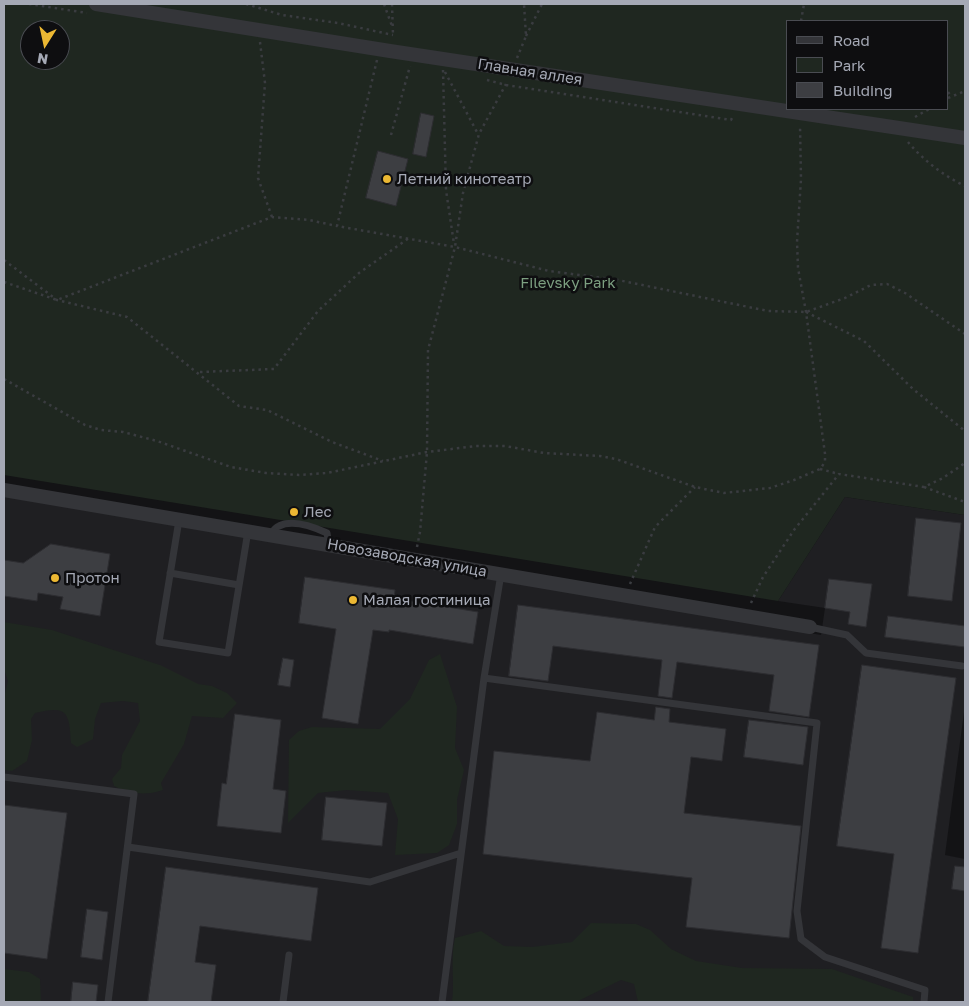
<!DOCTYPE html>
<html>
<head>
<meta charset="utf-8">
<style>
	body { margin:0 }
	#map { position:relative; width:969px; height:1006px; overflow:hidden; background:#131315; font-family:"Golos Text",sans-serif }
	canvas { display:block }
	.frame { position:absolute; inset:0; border:5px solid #a5a9b5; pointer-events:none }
	.legend { position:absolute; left:786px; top:20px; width:162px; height:90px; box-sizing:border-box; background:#0e0e10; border:1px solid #4a4c52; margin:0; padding:6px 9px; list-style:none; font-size:15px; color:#a5a9b5 }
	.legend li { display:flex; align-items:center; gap:10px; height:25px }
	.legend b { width:25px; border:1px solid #4a4c52 }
	.north { position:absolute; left:20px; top:20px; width:50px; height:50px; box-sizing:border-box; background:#0e0e10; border:1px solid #4a4c52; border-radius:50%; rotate:190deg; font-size:14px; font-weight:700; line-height:20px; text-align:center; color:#a5a9b5 }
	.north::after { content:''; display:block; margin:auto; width:18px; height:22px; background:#ecb833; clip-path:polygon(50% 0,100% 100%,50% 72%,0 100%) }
</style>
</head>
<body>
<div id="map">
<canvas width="969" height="1006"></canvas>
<div class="frame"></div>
<ul class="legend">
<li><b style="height:6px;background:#343539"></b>Road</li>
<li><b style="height:14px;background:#1f2720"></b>Park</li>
<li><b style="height:14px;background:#3d3e42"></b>Building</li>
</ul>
<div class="north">N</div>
</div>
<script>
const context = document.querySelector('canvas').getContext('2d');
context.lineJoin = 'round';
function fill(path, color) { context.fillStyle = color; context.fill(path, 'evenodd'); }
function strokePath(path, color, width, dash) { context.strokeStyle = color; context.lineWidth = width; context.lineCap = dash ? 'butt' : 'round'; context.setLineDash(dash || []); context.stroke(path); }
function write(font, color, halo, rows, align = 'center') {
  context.font = font + ' "Golos Text",sans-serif'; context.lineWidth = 5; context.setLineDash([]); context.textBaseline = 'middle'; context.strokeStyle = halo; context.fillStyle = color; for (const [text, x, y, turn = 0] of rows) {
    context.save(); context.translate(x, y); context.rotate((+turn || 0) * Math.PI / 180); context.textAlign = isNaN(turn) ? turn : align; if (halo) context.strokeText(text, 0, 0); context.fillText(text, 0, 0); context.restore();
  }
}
fill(new Path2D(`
	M4,495L821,635L825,608L778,601L845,497L965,515V705L945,855L965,859V1002H4Z`), '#1f1f22');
fill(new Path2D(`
	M4,4H965V515L845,497L778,601L4,475ZM788,21H948V109H788ZM30,30H60V60H30Z
	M4,622L52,630L160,665L198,684L212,686L227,693L237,703L223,718L192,716L184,744L161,783L163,790C145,796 131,794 114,786L112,779L121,768L122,755L140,721L138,703L123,701L101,703L95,719L93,739L77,747L71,743C69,712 68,705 35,713L31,719L32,740L27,761L12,771L5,770L4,697L8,681L4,669Z
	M440,654L457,707L455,748L464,770L457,800V824L449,845L437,853L395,855L398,819L388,793L347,790L318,793L288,823L289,740L299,731L312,727L380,729L410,699L429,660Z
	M591,923L636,924L650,930L671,949L696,961L742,968L832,969L913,997V1002H638L634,984L621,980L576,1002H452C455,981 450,960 455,938L481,931L504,946L532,947L572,942Z
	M4,969L29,972L40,979L41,1002H4Z`), '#1f2720');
const building = new Path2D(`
	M421,113L434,116L426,157L413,154Z
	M378,151L408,159L396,206L366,198Z
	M916,518L961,523L952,601L908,596Z
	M51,544L110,554L100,616L60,609L63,597L38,593L37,601L4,596V560L23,563Z
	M305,577L395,590L394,598L478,612L473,644L389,630V632L373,630L358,724L322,718L336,629L299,623Z
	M829,579L872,584L866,627L848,624L850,612L825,608Z
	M518,605L819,645L809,717L769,711L774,675L677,662L672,698L658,696L662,660L553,646L548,681L509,676Z
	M888,616L965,626V647L885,637Z
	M283,658L294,660L290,687L278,685Z
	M862,665L956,678L918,953L881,948L894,854L837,846Z
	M656,707L670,709L669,722L726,729L722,761L691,757L684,813L801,826L789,938L686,927L692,878L483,854L494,751L590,761L597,712L654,720Z
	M235,714L281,720L273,789L286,791L281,833L217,826L222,783L226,784Z
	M749,720L808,727L803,765L744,757Z
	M326,797L387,803L382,846L322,840Z
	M4,805L67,813L47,959L4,953Z
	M955,866L965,867V891L952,889Z
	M166,867L318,888L311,941L200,926L195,962L216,965L211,1002H148Z
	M87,909L108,912L102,960L81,957Z
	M73,982L98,985L96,1002H71Z`);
fill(building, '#3d3e42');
strokePath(building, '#2d2d31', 1);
strokePath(new Path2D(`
	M29,4L87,13
	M246,4L282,15L338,23L393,35
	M384,4L392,26
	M392,4L393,35
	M801,21L804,4
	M526,36L542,4
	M260,42L265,83L258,178L272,217
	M517,58L526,36L524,4
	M377,60L337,226L455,247L549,271L618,280L768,311L806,312L845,298L871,285L887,284L905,293L965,334
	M443,70L446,190L454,244
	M445,72L478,134
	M487,80L506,85L731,120L733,116
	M948,92L951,96
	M948,98L965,91
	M915,117L929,109
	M391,135L410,66
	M908,142C923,160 944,176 965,186
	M4,260L57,300L127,317L239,406L267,410L332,442L383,461
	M4,282L57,300L272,217L309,220L337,226
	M806,312L864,341L913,389L965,431
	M200,372L274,369L318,311L359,273L409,238
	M4,379L85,425L101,430L123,432L157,441L231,467L266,473L299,475L327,473L427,452L476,446H505L544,453L600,456L616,459L695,487L724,493L770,488L794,480L820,469L825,462V454L806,312L798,268L797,242L801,179L800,125
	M820,469L839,474
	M924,487L965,502
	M417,547L420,532L427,452L428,350L455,247L463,193L479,134L506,84
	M630,584L655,527L695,487
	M751,603L763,577L794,530L839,474L924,487L943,478L965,463`), '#3a3c40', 2.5, [2.5, 4]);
strokePath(new Path2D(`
	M179,520L159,642L228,653L248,531
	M270,535C272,532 276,527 279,526C293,519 314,527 327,533L329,545
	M170,573L239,585
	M810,627L847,635L866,653L962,666
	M484,678L817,723L797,911L801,939L825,957L925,990L924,1002
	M4,777L134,794L108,1002
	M128,847L370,882L461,853
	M283,1002L289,955
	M442,1002L484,678L501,574`), '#343539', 7);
strokePath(new Path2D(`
	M96,4L390,51L965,138
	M4,490L810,627`), '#343539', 14);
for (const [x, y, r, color] of [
	[387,179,5,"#ecb833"],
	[294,512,5,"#ecb833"],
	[55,578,5,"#ecb833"],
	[353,600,5,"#ecb833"]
]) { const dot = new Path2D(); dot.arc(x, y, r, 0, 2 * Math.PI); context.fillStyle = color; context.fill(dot); strokePath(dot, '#0e0e10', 2); }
write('15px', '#a5a9b5', '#0e0e10', [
	["Главная аллея",530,72,9],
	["Новозаводская улица",407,558,10]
]);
write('15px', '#a5a9b5', '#0e0e10', [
	["Летний кинотеатр",397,179],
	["Лес",304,512],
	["Протон",65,578],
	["Малая гостиница",363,600]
], 'left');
write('15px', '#7c9f80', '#0e0e10', [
	["Filevsky Park",568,283]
]);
</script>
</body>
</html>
